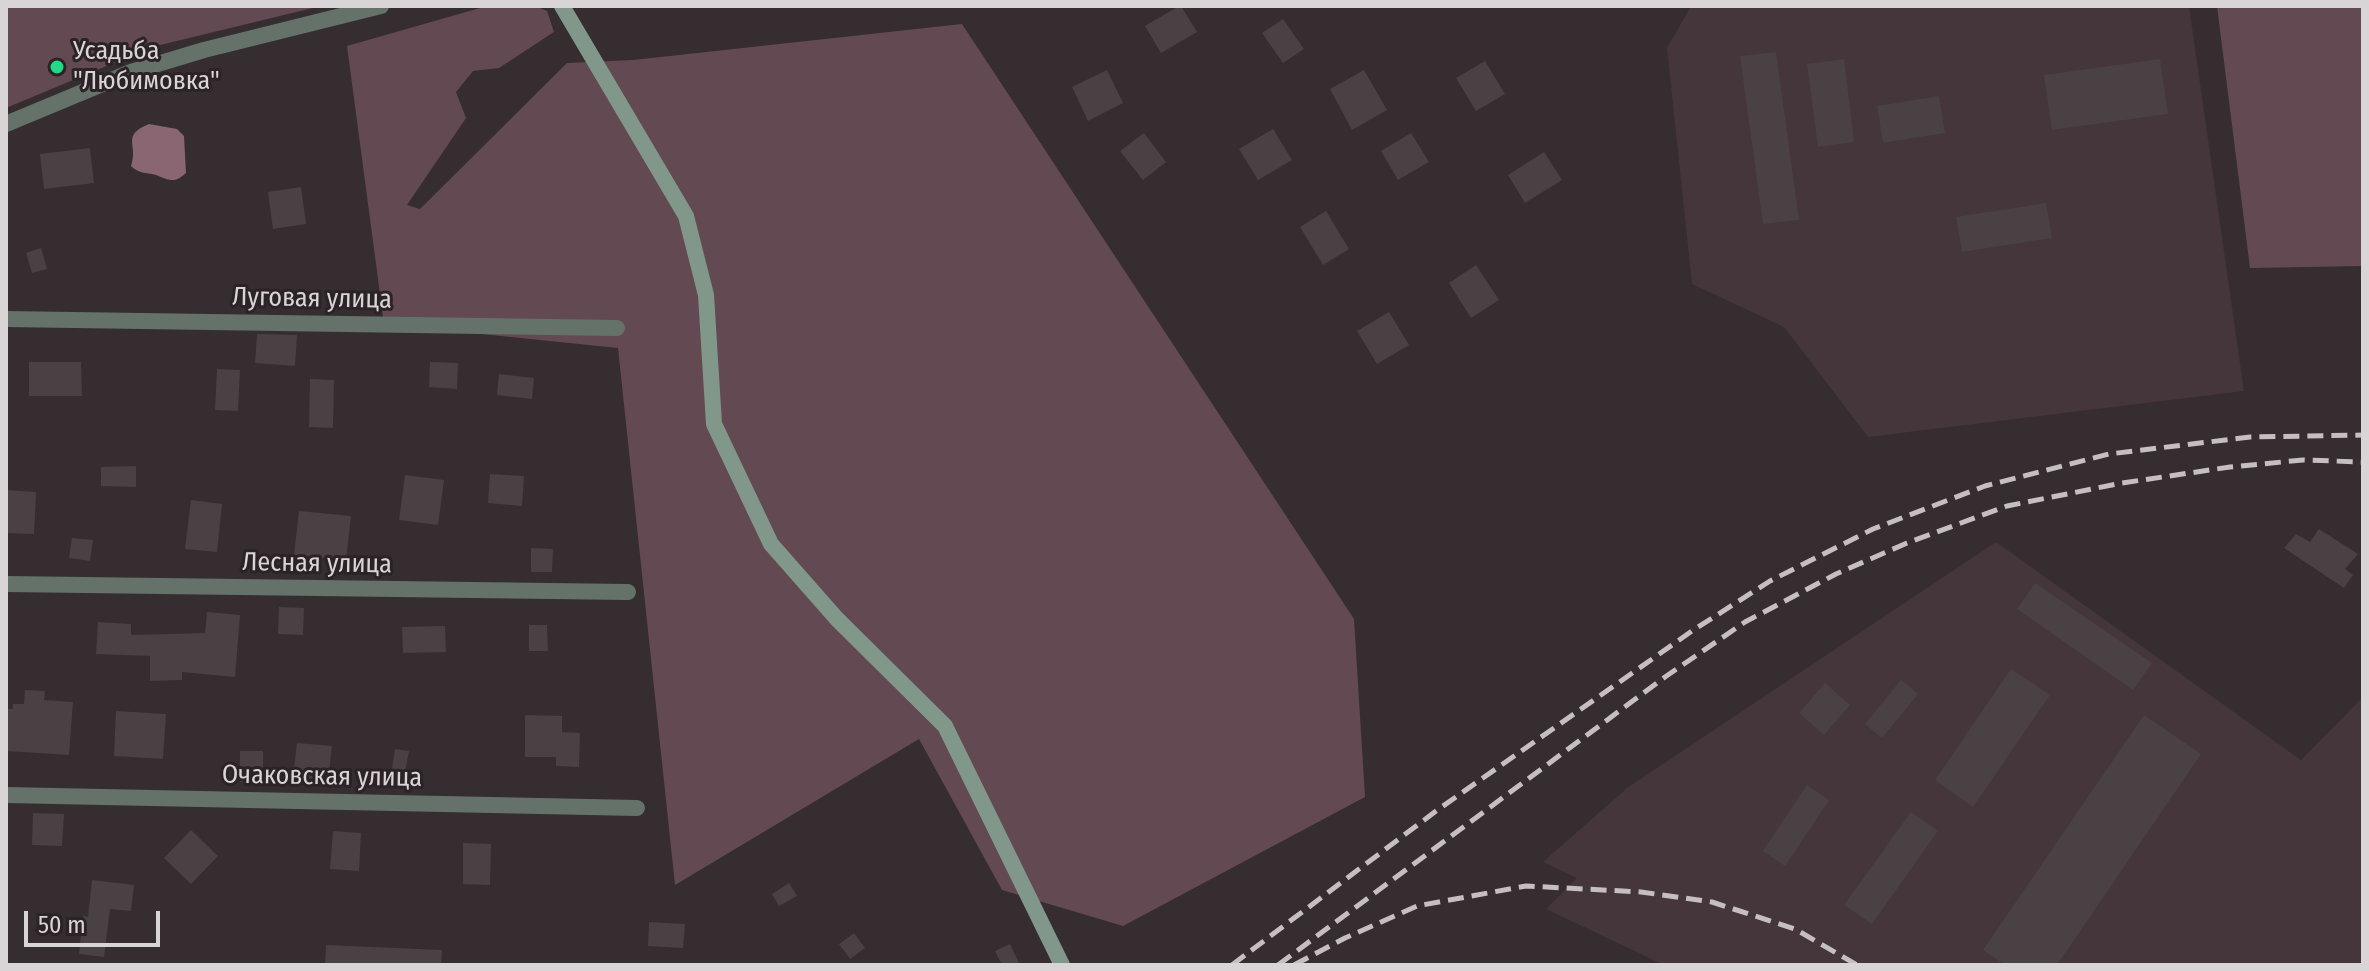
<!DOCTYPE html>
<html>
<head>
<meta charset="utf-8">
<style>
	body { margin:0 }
	#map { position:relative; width:2369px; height:971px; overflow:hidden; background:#352d30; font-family:"Fira Sans Condensed",sans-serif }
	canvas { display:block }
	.frame { position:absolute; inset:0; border:8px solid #d9d4d5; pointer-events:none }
	.scale { position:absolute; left:24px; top:911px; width:136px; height:36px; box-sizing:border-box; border:4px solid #d9d4d5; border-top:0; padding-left:10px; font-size:24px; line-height:28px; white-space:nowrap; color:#d9d4d5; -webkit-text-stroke:6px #2b2326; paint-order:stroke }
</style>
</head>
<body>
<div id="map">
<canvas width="2369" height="971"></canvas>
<div class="frame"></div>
<div class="scale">50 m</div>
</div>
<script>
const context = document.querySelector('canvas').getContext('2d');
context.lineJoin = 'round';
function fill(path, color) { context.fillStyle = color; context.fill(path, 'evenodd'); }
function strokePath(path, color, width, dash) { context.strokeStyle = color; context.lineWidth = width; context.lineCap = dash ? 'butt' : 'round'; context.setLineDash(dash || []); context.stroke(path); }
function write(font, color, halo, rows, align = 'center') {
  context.font = font + ' "Fira Sans Condensed",sans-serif'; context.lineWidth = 6; context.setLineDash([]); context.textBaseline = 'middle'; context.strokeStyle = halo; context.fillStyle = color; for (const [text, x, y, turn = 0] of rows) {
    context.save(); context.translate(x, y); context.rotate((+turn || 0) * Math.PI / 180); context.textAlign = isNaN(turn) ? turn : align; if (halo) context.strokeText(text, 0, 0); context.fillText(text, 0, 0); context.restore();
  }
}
fill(new Path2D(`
	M1691,6H2189L2244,391L1868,437L1784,327L1692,284L1667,48Z
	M1996,542L2301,760L2363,697V965H1664L1546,909L1577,878L1543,862L1627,788Z`), '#44363a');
fill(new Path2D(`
	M6,6H321L152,47L6,108Z
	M487,6H535L547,11L554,32L499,68L473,71L456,92L466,118L407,205L420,209L567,63L633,60L962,24L1354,619L1365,797L1123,926L1002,890L919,739L675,885L618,348L384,324L347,46Z
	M2217,6H2363V266L2250,268Z`), '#634952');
fill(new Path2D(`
	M149,124L177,129L184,136L186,173C174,184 169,180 156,175C145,172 139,174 131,166C139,144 120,136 149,124Z`), '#896672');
fill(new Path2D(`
	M1179,6H1181L1197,32L1161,53L1145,26Z
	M1283,19L1304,49L1283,63L1262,33Z
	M1776,52L1799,220L1763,224L1740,56Z
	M1844,59L1854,142L1818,147L1807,64Z
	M2160,59L2168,114L2052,130L2044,75Z
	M1485,61L1505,94L1476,111L1456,78Z
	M1107,70L1123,103L1088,121L1072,87Z
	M1364,70L1387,110L1352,130L1330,89Z
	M1939,96L1945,133L1883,143L1877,106Z
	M1273,129L1292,160L1258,180L1239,149Z
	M1144,133L1166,162L1143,180L1120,151Z
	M1411,133L1429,162L1398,180L1381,151Z
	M90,148L94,183L44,189L40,154Z
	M1544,152L1562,180L1525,203L1508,175Z
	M301,187L306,224L273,229L268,192Z
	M2046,203L2052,238L1962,252L1956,217Z
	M1326,211L1349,249L1323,265L1300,227Z
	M41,248L47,269L32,273L26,253Z
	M1476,265L1499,300L1471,318L1449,283Z
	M1389,312L1409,345L1377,364L1357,331Z
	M257,334L297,335L295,366L255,363Z
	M29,362H81L82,396H29Z
	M430,362L458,363L457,389L429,387Z
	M217,369L240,370L238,411L215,410Z
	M499,374L534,378L532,399L497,395Z
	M310,379L334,380L333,428L309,427Z
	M136,466V487L101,486V467Z
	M490,474L524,476L522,506L488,503Z
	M405,475L444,480L438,525L399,520Z
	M6,490L36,492L34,534L6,533Z
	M191,500L222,504L217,552L185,549Z
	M299,511L351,516L346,560L294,555Z
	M2319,529L2358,554L2345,569L2353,575L2344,588L2284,548L2296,534L2310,542Z
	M72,538L93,540L90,561L69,558Z
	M531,548L553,549L552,572H531Z
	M2035,583L2152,663L2133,690L2017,609Z
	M279,607L304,608L303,635L278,634Z
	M207,612L240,615L235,677L182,672V680L150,681V656L96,654L98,622L131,624V635L205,633Z
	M529,625H547L548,651H529Z
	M445,626L446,652L403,653L402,627Z
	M2011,669L2050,695L1973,807L1935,780Z
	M1901,680L1918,694L1882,738L1865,724Z
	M1825,683L1850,705L1824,735L1799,713Z
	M25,690L45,691L44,700L73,702L69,755L6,751V709H13V704H24Z
	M116,711L166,714L163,759L114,756Z
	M525,715L562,716V732L580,733L579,767L556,766V757H525Z
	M2144,715L2201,754L2057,965H2005L1983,950Z
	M297,743L332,746L328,780L293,777Z
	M395,749L409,751L405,772L392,769Z
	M240,751H263V782H240Z
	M1807,785L1829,800L1785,866L1763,851Z
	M1911,812L1938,831L1872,924L1844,905Z
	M33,813L64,814L62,846L32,845Z
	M191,830L218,856L191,884L164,858Z
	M333,831L361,833L359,871L330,869Z
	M463,843L491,844L490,885L463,884Z
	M92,880L134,885L131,911L110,909L104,957L79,954L83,916L88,917Z
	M789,883L797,896L779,906L772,894Z
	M649,922L685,924L683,948L648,946Z
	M854,933L865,948L850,959L839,944Z
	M1010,944L1020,965H1002L995,951Z
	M326,945L442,950L441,965H325Z`), '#494144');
strokePath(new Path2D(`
	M6,319L617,328
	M6,584L628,592
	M6,795L637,808`), '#647269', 16);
strokePath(new Path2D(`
	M6,124L131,72L204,50L381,6`), '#647269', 16);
strokePath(new Path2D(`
	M562,6L686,216L706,295L714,424L771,544L837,619L945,726L1062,965`), '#819789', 16);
strokePath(new Path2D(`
	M1232,965L1436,811L1692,631L1770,581L1873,529L1985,486L2109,454L2250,437L2363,435
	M1278,965L1665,677L1745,622L1836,574L1907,543L2007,506L2122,483L2230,467L2303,460L2363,462
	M1294,965L1345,938L1417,906L1526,886L1641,892L1712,902L1795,929L1857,965`), '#c5bfc1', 5, [16, 8]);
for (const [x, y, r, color] of [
	[57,67,8,"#23d886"]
]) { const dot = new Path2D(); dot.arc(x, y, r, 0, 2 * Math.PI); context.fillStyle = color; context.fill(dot); strokePath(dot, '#2b2326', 3); }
write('26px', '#d9d4d5', '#2b2326', [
	["Усадьба",73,52],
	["\"Любимовка\"",73,82]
], 'left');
write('26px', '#d9d4d5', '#2b2326', [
	["Луговая улица",312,299,1],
	["Лесная улица",317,564,1],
	["Очаковская улица",322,777,1]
]);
</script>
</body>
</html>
